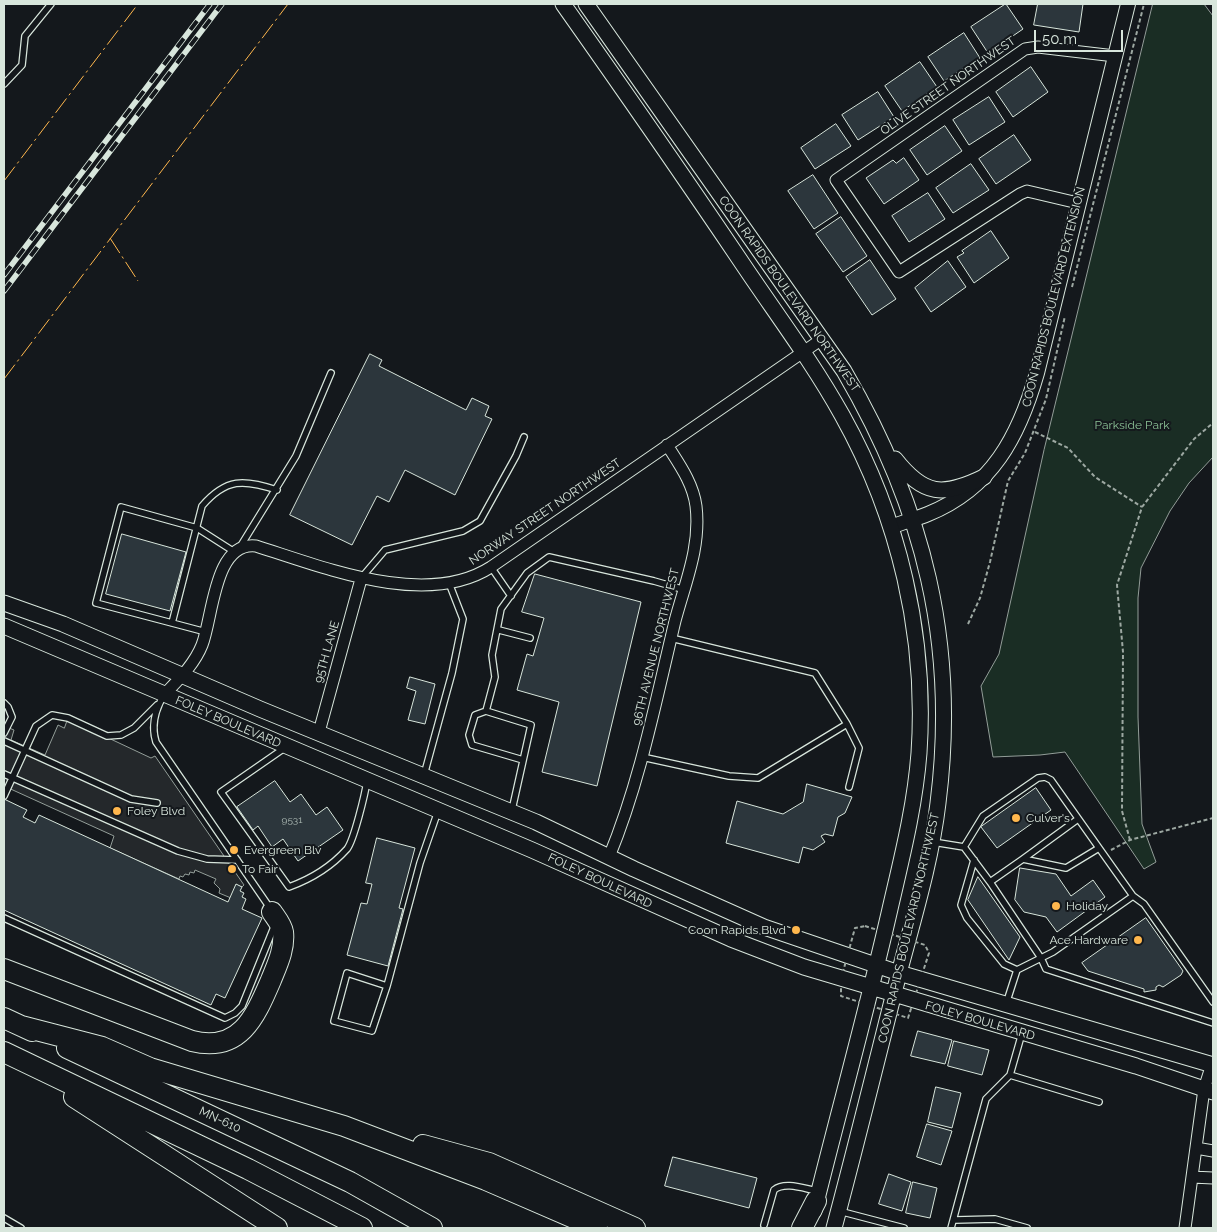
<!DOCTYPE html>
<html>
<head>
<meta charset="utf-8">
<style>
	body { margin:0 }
	#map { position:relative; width:1217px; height:1232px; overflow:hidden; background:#14181c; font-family:Raleway,sans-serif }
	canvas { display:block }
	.frame { position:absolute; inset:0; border:5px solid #d8e6dc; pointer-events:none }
	.scale { position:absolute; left:1034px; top:30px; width:89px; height:22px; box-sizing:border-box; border:2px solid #d8e6dc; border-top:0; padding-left:6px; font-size:15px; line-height:18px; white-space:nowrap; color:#d8e6dc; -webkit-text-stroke:4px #14181c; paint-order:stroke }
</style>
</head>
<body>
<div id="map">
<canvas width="1217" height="1232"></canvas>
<div class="frame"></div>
<div class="scale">50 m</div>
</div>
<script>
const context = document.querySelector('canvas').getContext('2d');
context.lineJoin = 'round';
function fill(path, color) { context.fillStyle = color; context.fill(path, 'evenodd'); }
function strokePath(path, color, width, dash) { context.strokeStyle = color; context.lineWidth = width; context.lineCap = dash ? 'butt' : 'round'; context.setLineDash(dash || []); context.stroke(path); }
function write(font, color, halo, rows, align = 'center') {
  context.font = font + ' Raleway,sans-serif'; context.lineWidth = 4; context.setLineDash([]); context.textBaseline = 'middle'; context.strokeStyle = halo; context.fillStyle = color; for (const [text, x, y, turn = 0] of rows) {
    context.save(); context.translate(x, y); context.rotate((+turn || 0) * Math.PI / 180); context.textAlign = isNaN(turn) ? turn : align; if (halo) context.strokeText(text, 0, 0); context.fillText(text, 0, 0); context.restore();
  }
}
const green = new Path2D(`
	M1153,4H1204L1213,16V457L1189,483L1170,511L1141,568L1138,598V717L1142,824L1156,862L1144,869L1065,752L1040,755L993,757L981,686L999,654L1044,450Z`);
fill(green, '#1a2d24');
strokePath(green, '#939e99', 1);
const parking = new Path2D(`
	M68,719L151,758L155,756L244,885L242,887L236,885L231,898L219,893L220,889L214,883L216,879L195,870L194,873L190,872L189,875L185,874L183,877L180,876L179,879L110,848L114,836L4,786V726L14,730L11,740L45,755L58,725L64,728Z`);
fill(parking, '#24282b');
strokePath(parking, '#939e99', 1);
const building = new Path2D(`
	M1006,4L1023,29L988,53L971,27Z
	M1038,4H1083L1079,32L1034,25Z
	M964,33L980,58L944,81L928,57Z
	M920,62L937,87L902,111L885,86Z
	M1031,67L1048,92L1013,117L996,92Z
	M878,92L894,117L858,140L842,115Z
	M989,97L1005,122L969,145L953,120Z
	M836,124L851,146L815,169L801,148Z
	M945,126L962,151L927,175L910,150Z
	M1014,135L1031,160L996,184L979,159Z
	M904,158L919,180L884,204L866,178L893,160L896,163Z
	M971,164L989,190L953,213L936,188Z
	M813,175L838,213L814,229L788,191Z
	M928,193L945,219L909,242L892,216Z
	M841,217L867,256L843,272L816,234Z
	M991,231L1009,258L974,283L957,257L964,253L962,251Z
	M870,260L896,299L872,315L846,277Z
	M948,261L966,287L931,312L915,288Z
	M370,354L382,360L379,366L466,410L472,398L489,406L485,416L492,419L455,495L405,470L389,502L377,496L352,545L290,515Z
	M122,534L186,552L170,611L106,594Z
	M535,574L641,602L597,786L542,772L559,702L517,690L527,654L533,656L544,618L522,612Z
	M410,677L435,684L425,724L408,720L416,691L407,688Z
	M275,781L290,802L301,794L316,815L327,807L343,830L298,861L283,839L272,847L258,826L253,830L237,807Z
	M807,784L852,797L845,813L838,817L833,836L825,834L821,836L825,842L813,850L803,847L799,863L726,843L737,801L783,814L803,802Z
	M1036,788L1051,810L997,848L981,827Z
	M4,799L27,810L23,817L35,823L39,815L228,902L236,884L242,887L240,891L244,893L242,897L246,899L242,909L262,918L225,998L216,994L211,1005L4,910Z
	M377,838L415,848L399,908L403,909L388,966L347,955L361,903L367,904L372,884L366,883Z
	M1020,868L1056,874L1071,896L1093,880L1105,897L1057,932L1046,917L1024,912L1015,900Z
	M978,877L1020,937L1009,960L968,900Z
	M1146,918L1183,971L1181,975L1163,987L1159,985L1156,987V990L1144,992V989L1088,971L1082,963Z
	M918,1031L952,1040L945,1064L911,1056Z
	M954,1041L989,1050L982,1075L948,1066Z
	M936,1087L961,1093L952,1128L928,1122Z
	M927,1124L952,1131L941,1165L917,1157Z
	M673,1157L757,1178L749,1208L665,1186Z
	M889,1174L911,1182L902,1211L879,1204Z
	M913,1182L937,1188L930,1218L906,1213Z`);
fill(building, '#2c363c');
strokePath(building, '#d8e6dc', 1);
const service = new Path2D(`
	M4,84L22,65L25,36L51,4
	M240,547L296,456L331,373
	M491,567L511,596
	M362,577L385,550L463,531L480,521L516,456L524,437
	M172,623L96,603L121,507L197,528L233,551
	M499,630L530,638
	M206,632L172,623L202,506C226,478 244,479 277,490
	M164,695C155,710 151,726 156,742L270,908
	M4,703L8,707L12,717L4,733
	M486,711L475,715L469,735L472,745L523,760
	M847,724L859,748L849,787
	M4,741L131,799L157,803
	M286,747L221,792L289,887C311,879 330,868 347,849C354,840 365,794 367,781
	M642,757L729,776L758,778L847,724L815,673L671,638
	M4,774L178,851L207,859L237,860
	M424,775L452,673L463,619L449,583
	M4,796L36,726L52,715L68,718L107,736L121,735L134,728L157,705
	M512,810L531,725L486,711L495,677L492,655L501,609L527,573L549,557L654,581L685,590
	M933,842L964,847L990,882L1023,859L1066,868L1099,848L1133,896L1144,904L1213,1002
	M964,847L983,816L1038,778L1045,777L1051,780L1099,848
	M1023,859L1078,819
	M974,860L961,905L967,918L1004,964L1017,970
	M990,882L1041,958L1053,952L1133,896
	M4,918L225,1018L235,1013L242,1006L274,927
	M387,986L372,1031L334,1021L347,973L387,986L420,863L438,811
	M1006,1004L1017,970L1041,958L1046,969L1213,1023
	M1010,1075L1099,1102
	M839,1211L904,1228
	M4,1218L21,1228
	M955,1220L995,1219L1027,1228
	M764,1225L774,1190C785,1181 805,1189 818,1191
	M951,1228L986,1099L1010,1075L1022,1033`);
const minor = new Path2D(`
	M1078,203L1027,191L1020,194L899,272L836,180L1025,49L1038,47L1115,56
	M164,695C178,680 194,665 202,645C213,617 214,541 256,546C323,567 426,609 491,567L822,339
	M319,732L361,579
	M609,857C640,782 656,700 675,621C685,583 701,547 696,506C693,483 679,464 667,445
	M1196,1148L1213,1151
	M1192,1177L1213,1178
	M1185,1228L1204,1089L1212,1064`);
const tertiary = new Path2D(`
	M891,527C903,522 916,519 928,514C992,488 1019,436 1037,373L1128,4`);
const secondary = new Path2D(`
	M563,4C623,89 682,174 740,260C774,311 812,361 842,415C899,517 927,636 919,753C915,806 902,857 890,909C867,1010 839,1110 814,1211
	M586,4L844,371C924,508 958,644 938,803C931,863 912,923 897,981C876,1064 856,1146 834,1228
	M895,459C924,496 943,497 984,477
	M4,603L63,624L260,709L536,822L634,869L764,927L899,973L1213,1065
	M4,626L532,850L731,939L804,967L1136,1066L1213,1092`);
const motorway = new Path2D(`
	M4,969L192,1041C240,1053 255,1017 271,980C277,965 285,949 283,932C282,925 276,918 272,912
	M4,1018L32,1031
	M21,1026L102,1047L150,1068L344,1126L486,1180L597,1228
	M67,1048L350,1182L432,1228
	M4,1052L248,1169L362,1228
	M74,1097L277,1228
	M423,1145L489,1163L635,1228
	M802,1228L816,1201`);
strokePath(service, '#d8e6dc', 8);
strokePath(minor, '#d8e6dc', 13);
strokePath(tertiary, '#d8e6dc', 16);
strokePath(secondary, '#d8e6dc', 17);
strokePath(motorway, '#d8e6dc', 22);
strokePath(new Path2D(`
	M1072,287L1144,4
	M1035,432L1068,448L1095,477L1142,507
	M968,624L980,598L990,562L1008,481L1025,453L1046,399L1065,316
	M1130,840L1122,811L1123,652L1117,585L1142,507L1194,439L1213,423
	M1111,850L1130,840L1213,818
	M865,926L925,945L929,953L908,1018L841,996V979L855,928Z`), '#9da8a2', 2, [4, 2.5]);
strokePath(service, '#14181c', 5.5);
strokePath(minor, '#14181c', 11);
strokePath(tertiary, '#14181c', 14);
strokePath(secondary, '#14181c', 15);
strokePath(motorway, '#14181c', 20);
const rail = new Path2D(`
	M4,275L210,4
	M4,291L222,4`);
strokePath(rail, '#d8e6dc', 5.5);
strokePath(rail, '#14181c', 4, [11]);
strokePath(new Path2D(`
	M4,181L138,4
	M110,238L138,281
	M4,379L288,4`), '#ffb74d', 1, [18, 4, 2.5, 4]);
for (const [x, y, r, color] of [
	[117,811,5,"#ffb74d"],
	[1016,818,5,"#ffb74d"],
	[234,850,5,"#ffb74d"],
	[232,869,5,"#ffb74d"],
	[1056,906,5,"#ffb74d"],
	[796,930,5,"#ffb74d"],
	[1138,940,5,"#ffb74d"]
]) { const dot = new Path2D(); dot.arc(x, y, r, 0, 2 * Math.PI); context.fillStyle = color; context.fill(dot); strokePath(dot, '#14181c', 2); }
write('10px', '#adbab4', null, [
	["9531",292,820]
]);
write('12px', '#d8e6dc', '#14181c', [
	["OLIVE STREET NORTHWEST",948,86,-35],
	["COON RAPIDS BOULEVARD NORTHWEST",789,294,55],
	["COON RAPIDS BOULEVARD EXTENSION",1054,297,-76],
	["NORWAY STREET NORTHWEST",545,512,-34],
	["96TH AVENUE NORTHWEST",656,647,-76],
	["95TH LANE",327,652,-74],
	["FOLEY BOULEVARD",228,722,23],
	["FOLEY BOULEVARD",600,881,25],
	["COON RAPIDS BOULEVARD NORTHWEST",909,928,-77],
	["FOLEY BOULEVARD",980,1021,16],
	["MN-610",220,1120,25]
]);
write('12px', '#8ac095', '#14181c', [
	["Parkside Park",1132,425]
]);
write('12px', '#d8e6dc', '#14181c', [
	["Foley Blvd",127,811],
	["Culver's",1026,818],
	["Evergreen Blv",244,850],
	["To Fair",242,869],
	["Holiday",1066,906],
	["Coon Rapids Blvd",786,930,"right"],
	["Ace Hardware",1128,940,"right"]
], 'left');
</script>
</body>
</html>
